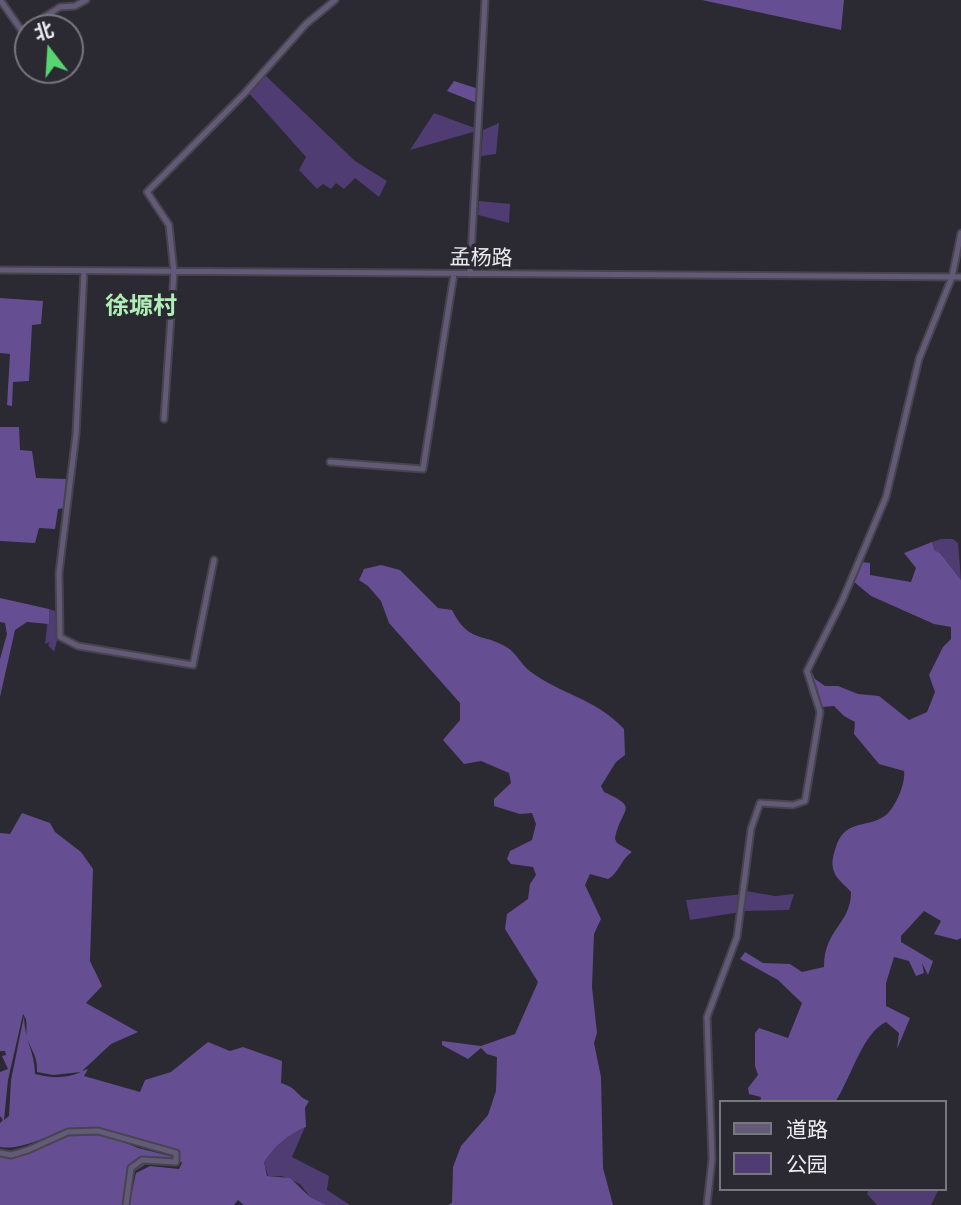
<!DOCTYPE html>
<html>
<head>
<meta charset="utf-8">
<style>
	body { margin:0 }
	#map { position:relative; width:961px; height:1205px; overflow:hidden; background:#2b2931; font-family:"Archivo Narrow","Noto Sans SC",sans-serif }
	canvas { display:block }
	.legend { position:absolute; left:719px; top:1100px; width:228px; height:91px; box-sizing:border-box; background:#2b2931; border:2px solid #79777e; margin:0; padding:9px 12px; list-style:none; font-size:21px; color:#eeedf2 }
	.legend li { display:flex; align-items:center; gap:14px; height:35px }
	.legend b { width:35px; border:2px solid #79777e }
	.north { position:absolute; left:14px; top:14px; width:70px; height:70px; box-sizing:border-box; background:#2b2931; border:2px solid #79777e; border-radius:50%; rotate:343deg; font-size:19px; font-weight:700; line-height:28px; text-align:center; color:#eeedf2 }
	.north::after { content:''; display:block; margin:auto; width:24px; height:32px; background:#58d570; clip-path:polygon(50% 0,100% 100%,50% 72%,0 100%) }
</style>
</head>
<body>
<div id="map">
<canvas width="961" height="1205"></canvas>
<ul class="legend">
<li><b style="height:9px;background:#635a78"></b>道路</li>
<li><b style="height:19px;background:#4e3c73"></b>公园</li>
</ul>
<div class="north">北</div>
</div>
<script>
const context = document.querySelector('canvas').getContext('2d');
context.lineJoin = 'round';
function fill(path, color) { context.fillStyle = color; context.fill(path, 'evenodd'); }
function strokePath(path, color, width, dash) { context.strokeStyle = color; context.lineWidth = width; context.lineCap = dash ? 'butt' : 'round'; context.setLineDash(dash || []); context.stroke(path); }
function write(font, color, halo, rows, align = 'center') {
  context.font = font + ' "Archivo Narrow","Noto Sans SC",sans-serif'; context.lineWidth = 7; context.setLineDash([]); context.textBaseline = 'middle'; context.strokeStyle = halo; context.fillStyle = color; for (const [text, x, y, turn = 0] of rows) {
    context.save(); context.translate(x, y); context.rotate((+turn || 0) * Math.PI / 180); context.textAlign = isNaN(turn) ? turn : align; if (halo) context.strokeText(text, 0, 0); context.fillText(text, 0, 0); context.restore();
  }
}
fill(new Path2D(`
	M266,76L355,161L387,181L379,197L355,178L344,189L336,183L331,189L323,184L317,189L299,170L306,157L248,92Z
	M434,113L480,130L410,150Z
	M499,123L496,154L481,156L483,130Z
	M479,201L510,204L509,223L478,215Z
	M941,539H953L958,543L961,580L940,553L933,550L932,542Z
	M49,609L55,611L58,637L54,652L48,645L50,642L45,644Z
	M746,891L775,896L794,894L789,910L744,911Z
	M743,894L741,912L690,920L686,900Z
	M305,1127L292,1157L329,1176L327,1190L350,1205H327L310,1197L300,1184L282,1176H268L264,1162C275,1146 287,1135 305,1127Z
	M869,1189H939L931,1205H877L867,1194Z`), '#4e3c73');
fill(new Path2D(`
	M702,0H844L841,30Z
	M454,81L482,90V105L447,91Z
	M0,298L43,301L41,324L32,325L29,381L13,382L12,406L7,405L10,354L0,353Z
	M0,427H19L20,450L32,451L36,478L66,479L64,508L58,509L55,529L39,528L35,543L0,541Z
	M932,542L934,550L940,553L961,580V938L957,940L934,934L941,921L924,911L901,936V942L933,961L928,975L922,963L924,973L916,976L909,961L894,957L886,983V1006L910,1018L897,1049L899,1033L886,1022C862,1033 851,1079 835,1102H760L761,1097L749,1094L748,1088L758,1075L755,1066V1033L759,1028L788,1038L802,1003L778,980L740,959L745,952L763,963L790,964L802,972L824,967C824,929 851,924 851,892C847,887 840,882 836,876C831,867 832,859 835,850C844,817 866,830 886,815C895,808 906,783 904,771L879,764L854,734L855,722L844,716L834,706L822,707L810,677L809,665L815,679L825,686H838L858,694L879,696L909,720L927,712L935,692L929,675L943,647L951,639V627L934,624L871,596L853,581L861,562L870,563V575L911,582L916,568L904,553Z
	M381,565L400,570L438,608L452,610C469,644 483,632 508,648C517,654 522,666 531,672C562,695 593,697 624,729L625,755L616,762L601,786L604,792C641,809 621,807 615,839L617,843L632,852C621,859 619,873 608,879L590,874L585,885L601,919L594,934L592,987L597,1033L594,1043L601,1077L603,1168L613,1205H448L452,1203L453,1167L461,1146L488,1115L496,1091L497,1057L487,1054L481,1048L468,1059L442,1045V1041L481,1046L515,1034L538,982L505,929L507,914L528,899L530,884L536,875L533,867L511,864L507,859L510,851L532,840L536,824L532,813L520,814L494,806V799L511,783L509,773L481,761L464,764L443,740L460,720V703L389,623L381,601L368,586L359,580L364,569Z
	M0,598L49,609V624L27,622L15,630L0,697V659L7,634L5,623L0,622Z
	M22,813L50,823L55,832L81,852L93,869L90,961L102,986L86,1003L138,1032L111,1044L82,1071L88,1069L84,1076L140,1092L145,1080L171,1072L208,1042L230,1051L243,1047L282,1061L281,1083C298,1088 297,1097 309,1101L305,1108L306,1127C288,1134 275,1146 264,1162L267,1176L290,1178L310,1197L327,1205H244L238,1200L234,1205H129L136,1173L150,1166L179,1169L182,1163C171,1149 155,1150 139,1144C126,1140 112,1130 99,1128C63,1123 28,1152 0,1147V1123L3,1120L0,1116V1072L8,1069L2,1056L6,1055L5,1051H0V833L10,834ZM23,1014C29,1021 25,1028 27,1037C31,1051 38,1056 37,1072L53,1075L81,1072C66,1079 50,1078 35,1074C35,1053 24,1038 24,1016L11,1080L9,1116L4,1120L8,1080Z
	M100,1132L138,1148L174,1157L178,1164L176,1166L146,1164L135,1171L127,1205H0V1151L28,1149L62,1135Z`), '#654f92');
const minor = new Path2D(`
	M1,1L22,31L60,7L75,6L86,0
	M0,270L961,277
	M84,271L76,434L59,573L60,637L78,646L193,665L214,560
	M470,274L485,0
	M164,419L174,272L169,225L147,192L244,94L306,24L335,0
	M330,462L423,469L454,274
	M0,1153L11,1155L28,1150L68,1132L98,1131L176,1153V1162L142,1160L131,1168L126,1205
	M707,1205L712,1159L707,1017L737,937L751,829L760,803L793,805L805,801L820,712L807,671L842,601L886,497L919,359L952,277L961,233`);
strokePath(minor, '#46444c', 9);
strokePath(minor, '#635a78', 5);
write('21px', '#eeedf2', '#2b2931', [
	["孟杨路",481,259,1]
]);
write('bold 24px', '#afeeb6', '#2b2931', [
	["徐塬村",141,308]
]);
</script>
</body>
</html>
